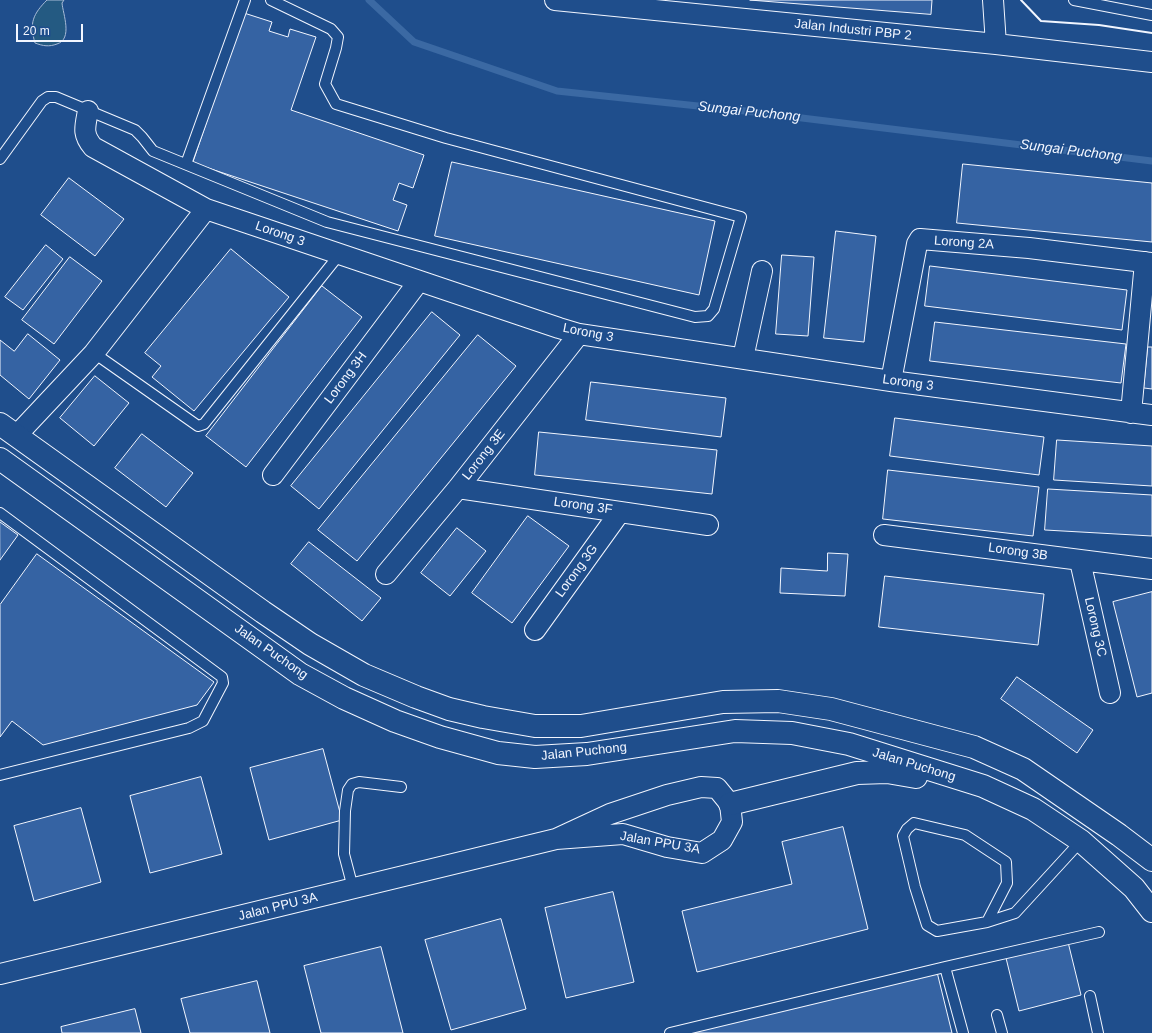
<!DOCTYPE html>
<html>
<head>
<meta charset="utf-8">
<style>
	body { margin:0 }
	#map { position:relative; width:1152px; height:1033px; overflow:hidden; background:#1f4e8c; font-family:Helvetica,sans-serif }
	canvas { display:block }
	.scale { position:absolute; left:16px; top:24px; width:67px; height:18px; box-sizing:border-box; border:2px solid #f2f6ff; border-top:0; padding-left:5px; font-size:12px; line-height:14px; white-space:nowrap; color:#f2f6ff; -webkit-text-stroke:3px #1f4e8c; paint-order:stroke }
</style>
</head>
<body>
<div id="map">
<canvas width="1152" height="1033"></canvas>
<div class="scale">20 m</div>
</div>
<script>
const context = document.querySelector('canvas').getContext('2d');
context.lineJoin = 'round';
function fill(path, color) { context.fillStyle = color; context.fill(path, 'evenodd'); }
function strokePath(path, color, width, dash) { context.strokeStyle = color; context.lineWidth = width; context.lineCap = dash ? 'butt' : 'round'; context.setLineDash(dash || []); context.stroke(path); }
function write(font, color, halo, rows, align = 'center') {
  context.font = font + ' Helvetica,sans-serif'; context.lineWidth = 3; context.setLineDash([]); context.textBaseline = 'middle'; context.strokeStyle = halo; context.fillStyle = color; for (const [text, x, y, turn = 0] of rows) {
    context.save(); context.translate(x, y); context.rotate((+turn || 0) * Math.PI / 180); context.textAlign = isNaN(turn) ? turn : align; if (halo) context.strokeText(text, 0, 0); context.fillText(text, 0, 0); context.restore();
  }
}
const green = new Path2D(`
	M47,0H64L62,3C63,14 73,39 57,44C49,47 43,46 35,43C29,23 33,14 47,0Z`);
fill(green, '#245a82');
strokePath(green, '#a8bbd7', 1);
strokePath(new Path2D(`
	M369,0L414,42L557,91L745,111L1152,161`), '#3b69a3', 7);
const building = new Path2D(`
	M750,0H932L931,14Z
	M244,13L272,22L269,31L288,37L290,29L316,37L291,110L424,155L413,188L399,183L393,200L407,205L398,231L193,163Z
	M452,162L715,221L699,295L435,236Z
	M963,164L1152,183V242L957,223Z
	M69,178L124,219L95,256L41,215Z
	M836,231L876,236L864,342L824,338Z
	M46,245L63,259L23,310L5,297Z
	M231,249L289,297L194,411L152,377L161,366L145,353Z
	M782,255L814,257L808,336L776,334Z
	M70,257L102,281L54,344L22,320Z
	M930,266L1127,290L1122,330L925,306Z
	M322,286L362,317L246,467L206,436Z
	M432,312L460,335L319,509L291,486Z
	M935,322L1126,344L1121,383L930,361Z
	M28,334L60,360L29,399L0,375V340L14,351Z
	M478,335L516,366L357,561L318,530Z
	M1148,347H1152V389L1144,388Z
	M95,376L129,403L94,446L60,418Z
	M591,382L726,398L721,437L586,420Z
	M895,418L1044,437L1039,475L890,456Z
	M539,432L717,450L712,494L535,475Z
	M142,434L193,473L166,507L115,468Z
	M1057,440L1152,446V486L1054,480Z
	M888,470L1039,487L1033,536L883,519Z
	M1048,489L1152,495V536L1045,530Z
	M528,516L569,546L512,623L472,593Z
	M0,522L18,535L0,560Z
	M457,528L486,551L450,596L421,573Z
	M309,542L381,598L362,621L291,564Z
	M828,553L848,554L845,596L780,593L781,568L827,571Z
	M37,554L214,682L197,705L43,745L12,721L0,737V605Z
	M885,576L1044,594L1038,645L879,627Z
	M1152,592V693L1137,697L1113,602Z
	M1017,677L1093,730L1077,753L1001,699Z
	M323,749L342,820L269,840L250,768Z
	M201,777L222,854L150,873L130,796Z
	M81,808L101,882L34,901L14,826Z
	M843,827L868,929L697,972L682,911L792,884L782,842Z
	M613,892L634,982L566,998L545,908Z
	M501,919L526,1009L451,1030L425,940Z
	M1068,942L1081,995L1019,1011L1006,958Z
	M381,947L403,1033H321L304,966Z
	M937,972L952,1033H689Z
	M257,981L270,1033H190L181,999Z
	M135,1009L141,1033H62L61,1027Z`);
fill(building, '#3563a3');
strokePath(building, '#f2f6ff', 1);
const service = new Path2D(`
	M1074,0L1152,15
	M0,159L42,101L48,97H56L135,130L142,137L153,151L327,222L695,317L708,316L714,309L741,217L446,138L336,104L325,84L336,48L338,37L331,29L271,0
	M186,164L245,0
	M94,353L198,426L204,424L339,255
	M0,513L222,677L223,683L203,721L189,728L0,775
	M353,888L344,854L345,811L348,790L352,784L359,782L401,787
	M987,922L1007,883L1006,862L965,835L914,823L907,829L903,836L915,887L927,925L937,931L987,922L1015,913L1081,841
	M945,967L963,1033
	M1090,996L1098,1033
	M997,1015L1002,1033
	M670,1033L945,967L1099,932`);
const minor = new Path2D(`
	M555,0L996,44L1152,62
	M993,0L996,44
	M88,111C85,127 82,134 93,147L206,209L559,328L579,334L891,381L1152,415
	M743,358L762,271
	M891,381L917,244L920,239L1029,248L1152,263
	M1131,413L1145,262
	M16,436L94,353L206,209
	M273,475L419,281
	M458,488L708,525
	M884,535L1152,569
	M1080,561L1110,693
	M386,574L458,488L579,334
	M535,630L620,512
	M0,974L556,839L623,834L667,847L702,853L722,840L732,822L730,804L717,788L701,787L667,795L610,814L556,839`);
const primary = new Path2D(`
	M0,424L263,612L310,644L364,675L416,697L449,709L483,717L535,726H581L723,702L778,701L831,709L974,747L1023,769L1119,835L1152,860
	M0,459L300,674L344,698L395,721L440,737L498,753L535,757L587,754L735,731L792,733L849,744L983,786L1033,809L1081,841L1134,888L1152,911
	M730,804L857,773L887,772L916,777`);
strokePath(service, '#f2f6ff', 12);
strokePath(minor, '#f2f6ff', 22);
strokePath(primary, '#f2f6ff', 24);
strokePath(service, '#1f4e8c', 10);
strokePath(minor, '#1f4e8c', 20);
strokePath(primary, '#1f4e8c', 22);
strokePath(new Path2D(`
	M1021,0L1041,21L1099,25L1152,33`), '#f2f6ff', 2);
write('13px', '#f2f6ff', '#1f4e8c', [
	["Jalan Industri PBP 2",853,30,6],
	["Lorong 3",280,234,19],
	["Lorong 2A",964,243,4],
	["Lorong 3",588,333,11],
	["Lorong 3H",346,378,-53],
	["Lorong 3",908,383,8],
	["Lorong 3E",484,455,-52],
	["Lorong 3F",583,506,8],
	["Lorong 3B",1018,552,8],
	["Lorong 3G",577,571,-54],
	["Lorong 3C",1095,627,77],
	["Jalan Puchong",271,652,35],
	["Jalan Puchong",584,752,-6],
	["Jalan Puchong",914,765,17],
	["Jalan PPU 3A",660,843,10],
	["Jalan PPU 3A",278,907,-14]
]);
write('italic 14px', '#f2f6ff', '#1f4e8c', [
	["Sungai Puchong",749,112,6],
	["Sungai Puchong",1071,151,7]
]);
</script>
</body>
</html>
